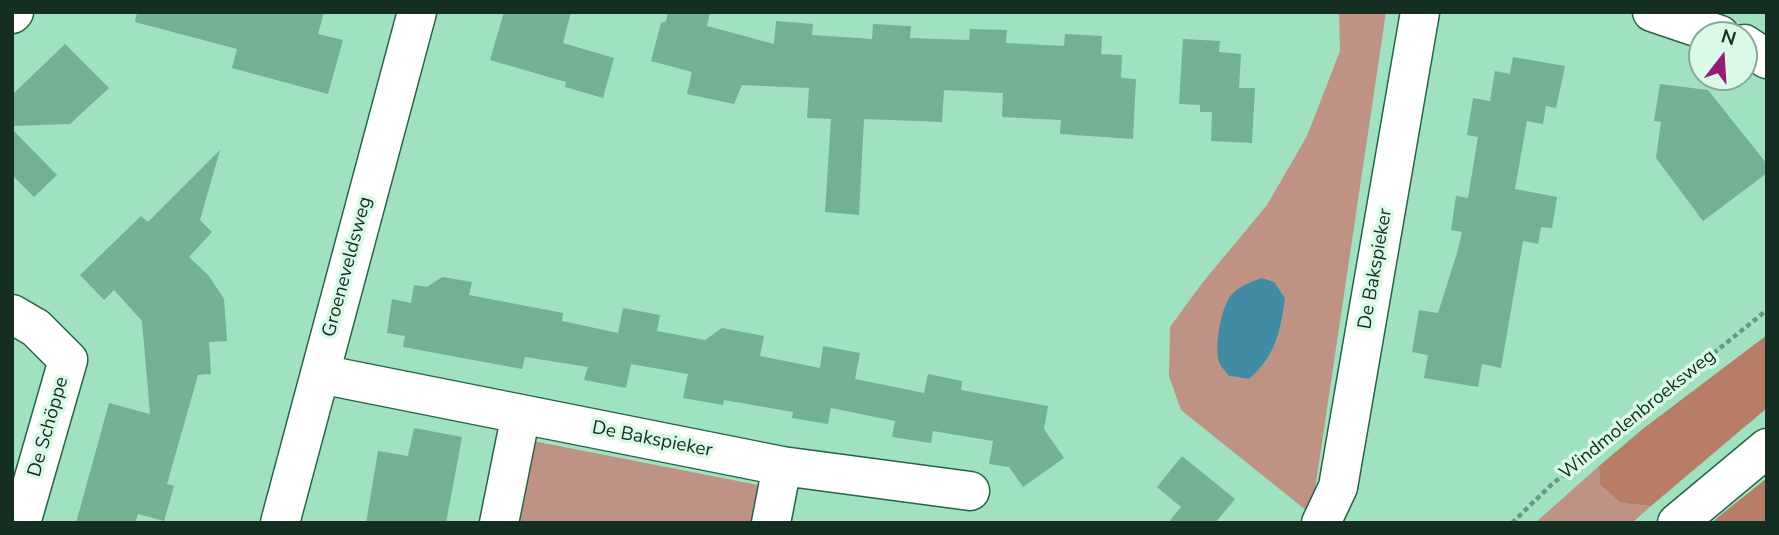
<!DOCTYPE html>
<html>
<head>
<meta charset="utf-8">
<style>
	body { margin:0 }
	#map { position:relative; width:1779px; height:535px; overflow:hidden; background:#a0e1bf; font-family:"Nunito Sans",sans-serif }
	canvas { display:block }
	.frame { position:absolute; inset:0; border:14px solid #142e21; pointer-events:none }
	.north { position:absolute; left:1688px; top:21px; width:70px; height:70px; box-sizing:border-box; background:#dafae8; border:2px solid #8ba898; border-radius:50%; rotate:17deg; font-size:19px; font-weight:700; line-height:28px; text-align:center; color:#142e21 }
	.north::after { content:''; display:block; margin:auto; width:24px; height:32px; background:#961b76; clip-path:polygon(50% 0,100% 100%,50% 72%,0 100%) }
</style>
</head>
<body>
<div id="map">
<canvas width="1779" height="535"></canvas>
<div class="frame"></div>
<div class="north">N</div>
</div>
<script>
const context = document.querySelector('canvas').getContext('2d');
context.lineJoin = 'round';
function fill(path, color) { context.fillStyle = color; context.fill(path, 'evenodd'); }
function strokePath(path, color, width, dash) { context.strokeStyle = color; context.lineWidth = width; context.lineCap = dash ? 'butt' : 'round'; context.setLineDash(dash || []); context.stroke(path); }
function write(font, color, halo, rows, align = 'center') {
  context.font = font + ' "Nunito Sans",sans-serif'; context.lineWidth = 7; context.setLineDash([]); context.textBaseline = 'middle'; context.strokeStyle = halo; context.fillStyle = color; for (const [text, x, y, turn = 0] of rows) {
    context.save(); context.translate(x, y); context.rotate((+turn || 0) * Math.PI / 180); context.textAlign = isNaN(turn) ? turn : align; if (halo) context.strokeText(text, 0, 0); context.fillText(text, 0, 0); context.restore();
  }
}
fill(new Path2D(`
	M1339,12H1386L1313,503L1307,511L1181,410L1169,376L1170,327L1203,282L1267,205L1307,136L1340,51ZM1285,298C1281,332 1276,356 1249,379L1229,376L1219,362Z
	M533,441L758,485L751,523H516Z
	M1599,466L1600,485L1621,503L1651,506L1632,523H1535Z`), '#be9383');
fill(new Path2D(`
	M1767,335V408L1651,506L1621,503L1600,485L1599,466L1644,428Z
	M1767,478V523H1712L1717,518Z`), '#b87d67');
fill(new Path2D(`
	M1262,278L1274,282L1285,298C1281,331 1276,356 1249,379L1229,376C1226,372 1221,367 1219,362C1214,346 1221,305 1233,293C1240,286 1253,281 1262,278Z`), '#428ca3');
fill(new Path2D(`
	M137,12H324L318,34L343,40L328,94L232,68L237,49L135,22Z
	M504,12H571L563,43L614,58L603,98L565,87L566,82L490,60Z
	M668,12H710L707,26L774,44L776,21L813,24L812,35L872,39L873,24L911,26L910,38L969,40L970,29L1007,30L1006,43L1064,46L1065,34L1102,36L1101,54L1122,55L1121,78L1136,79L1133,139L1060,134L1061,120L1002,117L1003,93L944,90L942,122L864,119L859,215L825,212L831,119L807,118L809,88L742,85L734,104L687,94L692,72L651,61L661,23L666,21Z
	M1183,39L1220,41L1219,52L1241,54L1239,88H1255L1252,143L1211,141L1212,112H1200V105L1179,104Z
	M65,44L109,88L70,124L12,126V95Z
	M1513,57L1565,66L1556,108L1546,106L1543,124L1527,121L1515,189L1557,197L1552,228L1541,227L1538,244L1523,241L1501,368L1482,364L1478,387L1424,378L1428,355L1412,352L1419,310L1438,313L1457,253L1462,232L1451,230L1456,196L1468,198L1478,137L1467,135L1473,98L1490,101L1495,71L1510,74Z
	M1660,84L1708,90L1767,164V173L1703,221L1656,158L1661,122L1654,121Z
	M12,129L57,175L34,197L12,175Z
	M220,150L200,220L212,232L189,257L209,276L224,299L227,341L209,342L211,374L198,375L167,484L174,486L164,521L138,514L135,523H76L109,403L150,414L142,321L114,290L104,300L80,275L141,216L148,222Z
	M442,277L472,282L469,295L563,313L562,321L618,333L623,308L660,315L657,331L705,340L722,328L764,336L760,356L820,368L823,346L860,353L855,379L924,393L928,374L962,381L961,390L1048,406L1044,429L1064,458L1023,487L1009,467L989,464L993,441L933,431L931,443L892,437L895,421L831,408L828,424L792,418L793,412L724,400L723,405L683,398L688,374L631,364L626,388L584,380L588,367L525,357L522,369L403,347L405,336L387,333L392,299L411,303L414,285L427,287Z
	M414,428L462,437L446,523H366L378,451L408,456Z
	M1182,456L1235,499L1215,523H1168L1181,507L1157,487Z`), '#72b191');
const minor = new Path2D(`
	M1652,12L1720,35
	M12,14L14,12
	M1744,44L1767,59
	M12,314L36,328L68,360L21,523
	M320,374L782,466L970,491
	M280,523L417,12
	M499,523L521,414
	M771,523L782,466
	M1321,523L1338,487L1420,12
	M1677,523L1767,448`);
strokePath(minor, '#256448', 41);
strokePath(new Path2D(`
	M1512,523L1551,485L1767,310`), '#689a80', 4.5, [5, 3.5]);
strokePath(minor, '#fff', 38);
write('19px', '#142e21', '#dafae8', [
	["Groeneveldsweg",348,267,-75],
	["De Bakspieker",1376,269,-80],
	["Windmolenbroeksweg",1638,415,-39],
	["De Schöppe",49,427,-74],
	["De Bakspieker",652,440,11]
]);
</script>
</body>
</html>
